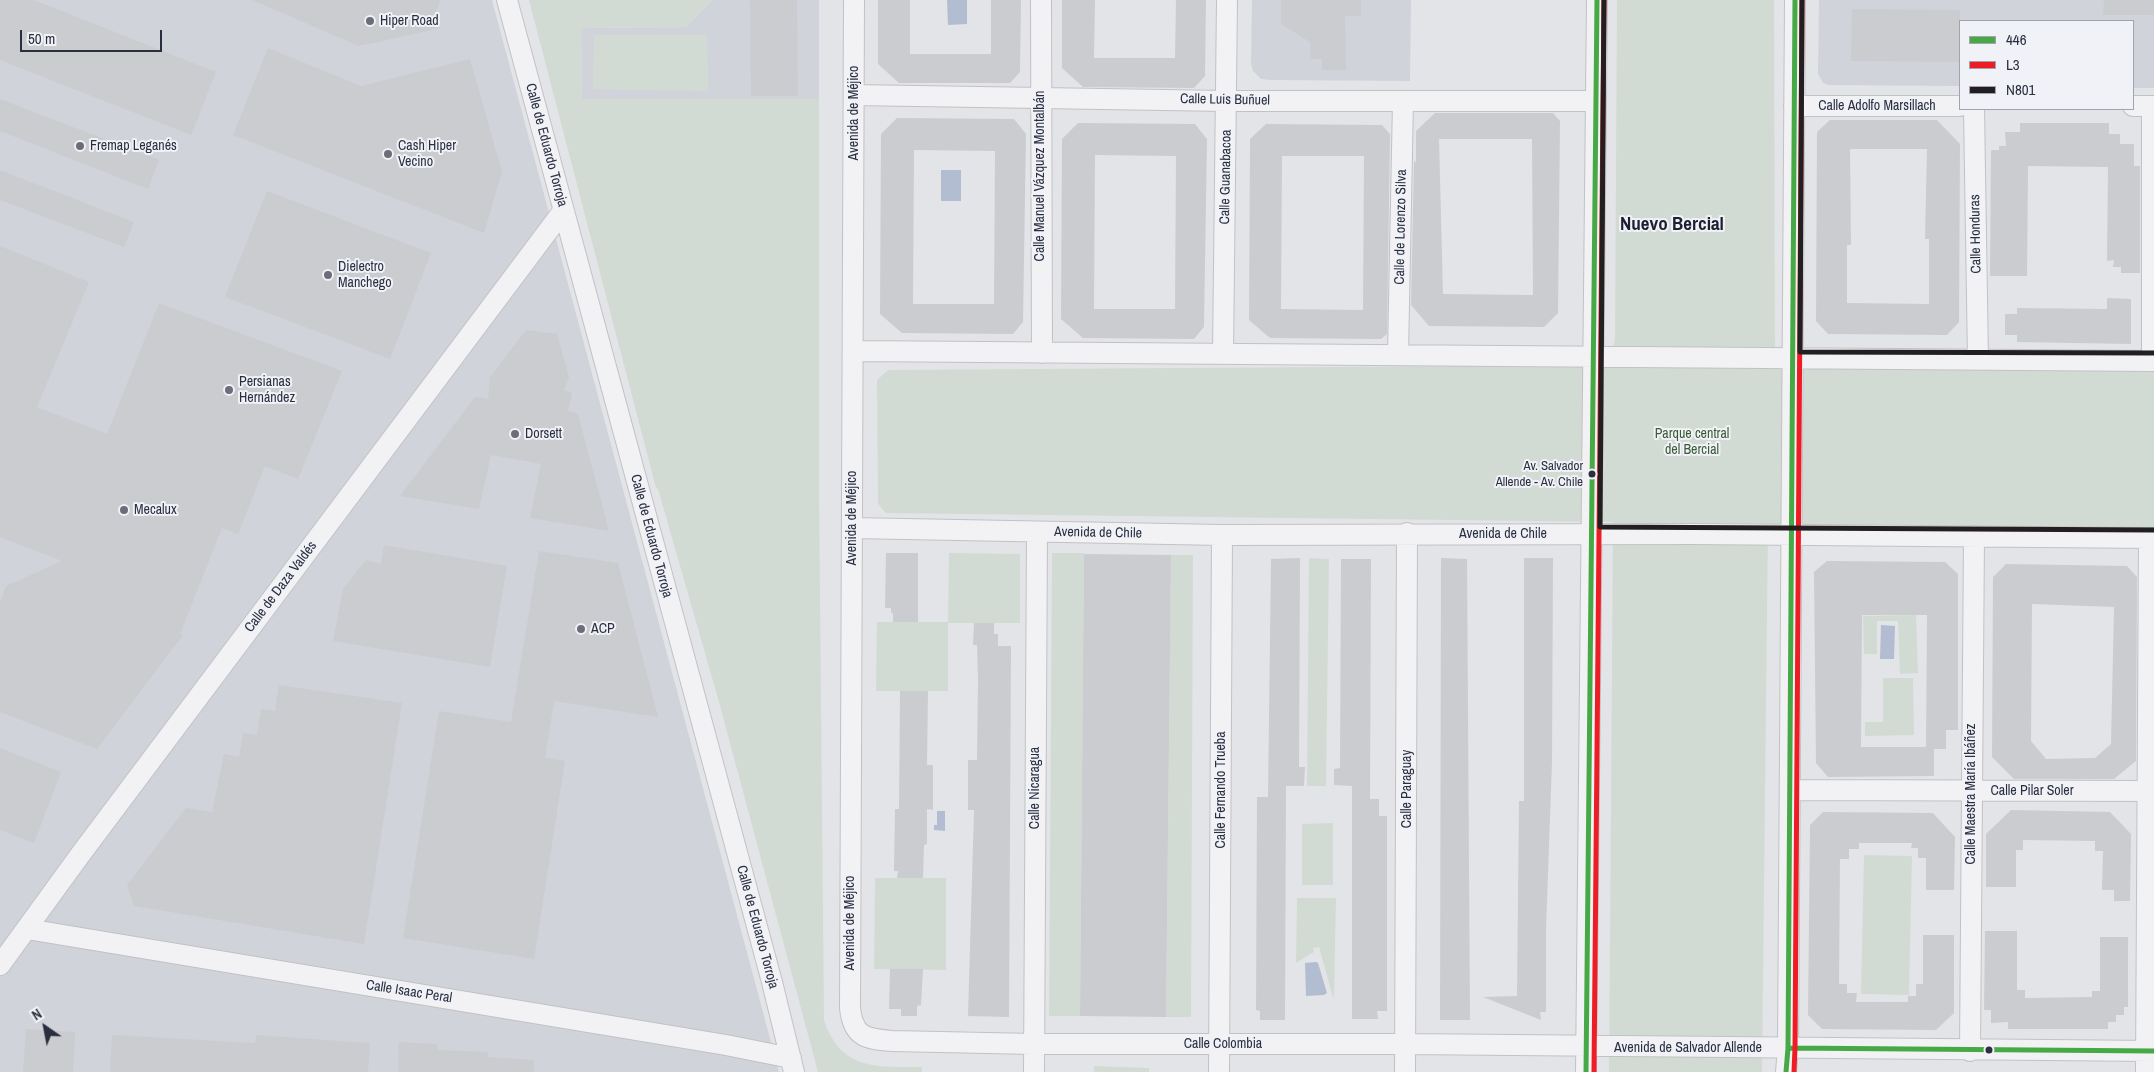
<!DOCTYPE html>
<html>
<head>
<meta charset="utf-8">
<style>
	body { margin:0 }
	#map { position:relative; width:2154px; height:1072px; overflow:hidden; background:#e3e4e7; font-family:"Archivo Narrow",sans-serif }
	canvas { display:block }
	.legend { position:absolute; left:1959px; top:20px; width:175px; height:90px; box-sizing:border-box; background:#f1f2f7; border:1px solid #a1a4ae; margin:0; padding:6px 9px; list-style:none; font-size:15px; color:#2a2f40 }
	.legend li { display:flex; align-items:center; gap:10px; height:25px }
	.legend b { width:25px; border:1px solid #a1a4ae }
	.north { position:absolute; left:20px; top:1002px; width:50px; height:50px; -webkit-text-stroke:4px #f1f2f7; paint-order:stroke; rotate:327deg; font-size:14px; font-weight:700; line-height:20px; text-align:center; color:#2a2f40 }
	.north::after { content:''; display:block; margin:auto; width:18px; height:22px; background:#2a2f40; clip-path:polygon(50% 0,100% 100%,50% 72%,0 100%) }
	.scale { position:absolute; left:20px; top:30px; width:142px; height:22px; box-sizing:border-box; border:2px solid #2a2f40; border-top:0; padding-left:6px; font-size:15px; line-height:18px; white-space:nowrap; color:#2a2f40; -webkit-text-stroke:4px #f1f2f7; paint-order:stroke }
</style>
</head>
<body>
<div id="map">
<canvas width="2154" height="1072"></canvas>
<ul class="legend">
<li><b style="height:6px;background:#47a946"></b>446</li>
<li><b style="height:6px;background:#ee1c25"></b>L3</li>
<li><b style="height:6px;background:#231f20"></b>N801</li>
</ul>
<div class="north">N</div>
<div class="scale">50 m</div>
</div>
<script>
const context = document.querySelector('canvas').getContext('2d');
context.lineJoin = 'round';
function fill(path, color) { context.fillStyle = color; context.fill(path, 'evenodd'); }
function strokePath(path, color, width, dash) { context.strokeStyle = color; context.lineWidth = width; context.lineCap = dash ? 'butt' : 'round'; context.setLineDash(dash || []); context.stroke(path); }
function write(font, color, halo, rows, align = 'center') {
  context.font = font + ' "Archivo Narrow",sans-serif'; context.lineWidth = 4; context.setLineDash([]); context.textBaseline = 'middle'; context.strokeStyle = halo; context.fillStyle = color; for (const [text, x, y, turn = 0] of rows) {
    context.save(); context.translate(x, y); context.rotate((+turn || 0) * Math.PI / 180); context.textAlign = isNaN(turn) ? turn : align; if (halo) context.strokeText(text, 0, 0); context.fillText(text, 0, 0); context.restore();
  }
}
fill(new Path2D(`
	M0,0H492L779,1072H0Z
	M712,0H819V99H582L581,28L686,27Z
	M1252,0H1411L1410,81L1271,80L1261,79L1253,71L1251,64Z
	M1819,0H2154V88H2133V21H1960V86L1829,85L1823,83L1818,74Z`), '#d1d3da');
fill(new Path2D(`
	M529,0H712L686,27L581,28L582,99H819V489L824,1020C841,1071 877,1067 922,1067V1072H818L719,702L658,489L656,488Z
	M1617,0H1774L1775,366L2154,369V527L1768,525L1762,1072H1609L1613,522L886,513L878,504L877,380L888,370L1611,365L1615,337Z
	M594,35H707L708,91L593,89Z
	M949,553L1020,554V623H948V691H876L877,622H948Z
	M1052,553H1084L1080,1016H1049Z
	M1171,555H1193L1191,1017H1166Z
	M1309,558L1329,559L1326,786H1307Z
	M1916,615L1918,673L1900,674L1898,621H1877V654H1864L1863,616Z
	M1883,678H1913L1914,735L1865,736V722H1883Z
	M1333,823V885H1302V824Z
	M1864,855L1912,856L1909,995L1861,994Z
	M875,878H946V970L874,969Z
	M1297,898H1336L1334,996L1333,997L1319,947L1313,948L1314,952L1296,963Z
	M1094,1066L1149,1068V1072H1094Z`), '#d2dbd3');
fill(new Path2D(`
	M947,0H967V24L948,25Z
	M941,170H961V201H941Z
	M1881,625L1895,626L1894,659H1880Z
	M937,811H945V831L934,830V825H937Z
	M1316,962L1318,963L1327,993L1324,995L1306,996L1305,963Z`), '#b2bdd1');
fill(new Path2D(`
	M0,0H34L216,72L191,135L0,60Z
	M252,0H440L435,14L441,28L359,46Z
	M750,0H797L798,96H751Z
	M878,0H910V54H991V0H1021L1020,72L1010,83H899L878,64Z
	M1062,0H1095L1094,58H1175L1176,0H1206L1205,76L1194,88L1083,87L1062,68Z
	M1281,0H1361V16H1345L1346,70H1322V59H1311L1310,42L1281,24Z
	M2104,0H2154V15H2103Z
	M1852,9L1960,10V62L1851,61Z
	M268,48L361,86L470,59L502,172L484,233L233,135Z
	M0,99L159,160L148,189L0,131Z
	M1435,113H1553L1560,121L1558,313L1544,327L1429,326L1411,305L1414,160L1416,163V131ZM1439,139H1532L1533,295L1443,294Z
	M897,118L1014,119L1026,134L1023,322L1013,334L902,333L880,314L881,134ZM914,150L995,151L994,304H913Z
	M1830,120H1937L1960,144L1959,322L1947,335L1828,334L1816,321L1817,132ZM1850,149H1927L1925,239H1929V304L1847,303V245H1851Z
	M1078,123L1195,124L1207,139L1204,327L1194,339L1083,338L1061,319L1062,139ZM1095,155L1176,156L1175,309H1094Z
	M2020,123H2109V134H2120V144H2134V166H2140V273H2121V267H2113L2114,260L2107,261L2108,167L2028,166L2027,276H1990L1991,150H1999V146H2006L2005,132H2020Z
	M1266,124L1382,125L1390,134L1387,334L1381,339L1270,338L1249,320L1250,139ZM1282,156H1364L1363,310L1281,309Z
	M0,170L134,222L124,247L0,200Z
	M267,191L431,253L390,359L225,297Z
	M0,246L89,282L37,407L107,434L159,303L342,371L298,479L265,466L238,534L222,528L180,634L183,635L97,749L0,712V602L6,586L62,561L0,537Z
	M2107,298L2131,299V344L2017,342V335H2005V314H2017V308L2107,309Z
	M526,330L557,334L569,377L564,390L572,393L568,410L578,414L609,531L530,518L541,464L491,455L479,509L400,496L475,397L488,399L490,377Z
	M384,545L507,566L490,667L333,641L343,589L366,560L381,564Z
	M539,551L618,563L658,717L554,701L545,758L565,761L534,959L403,938L439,711L511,722Z
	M886,553H918V622H893V613H891V608H885Z
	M1084,554L1171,555L1166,1017L1080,1016Z
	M1300,558L1299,767H1305L1304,786H1286L1285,1020H1260V1011L1256,1010L1257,797H1268L1271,559Z
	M1441,558L1467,559L1470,1020H1440Z
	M1524,558H1553L1552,762L1546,930V1012H1540L1541,1020L1483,997L1517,996L1519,801H1524Z
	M1341,559H1371L1370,799H1379V816H1387V1011H1377L1378,1019H1352V786L1334,785V769L1340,768Z
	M1827,561L1945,562L1958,574V730H1946V749H1934V776L1828,777L1816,763L1814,572ZM1862,615H1927L1926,747H1861Z
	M2006,564L2127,566L2137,577L2136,761L2114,779H2014L1992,757L1993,577ZM2032,604L2114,607L2111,744L2095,758L2046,759L2031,741Z
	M974,623H994V634H998V646H1011L1009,1017L968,1016L974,810H968V760H977L978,680L977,645H973Z
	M279,685L402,703L364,944L134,906L127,885L186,808L212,812L224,754L239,757L243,733L257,735L261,709L275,711Z
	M900,691H928L927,765H933V810L927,809V844L924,845L923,878H897L898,871H894L895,809H899Z
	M0,748L61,772L34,843L0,830Z
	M2011,810L2110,812L2131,834L2130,901H2114V890H2102L2103,851H2095V841L2023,840V850H2016V887H1986V834Z
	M1823,812L1933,813L1955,837L1954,890H1926V858H1918V848H1911L1912,843H1859V849H1849V859H1840L1839,984H1847V993H1857L1856,1002H1908V996H1916V984H1923V935H1954V1013L1936,1030L1822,1029L1808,1015L1810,825Z
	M1985,931H2017V990H2025V998L2092,997V991H2100V937H2128V1007H2124V1015H2116V1022H2108V1029H2008V1022L1991,1023V1010H1984Z
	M890,969H923L921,1005L917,1006V1016H901V1009H889Z
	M26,1029L75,1032L73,1072H23Z
	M112,1035L255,1043L256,1035L370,1043L368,1072H110Z
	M399,1042L437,1044L438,1050L488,1052L487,1057L534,1060V1072H398Z`), '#cbcccf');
const minor = new Path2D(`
	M507,0L772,982L794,1072
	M854,0L850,1008C853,1037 866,1039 892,1041L1034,1044H1406L2154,1051
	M1041,0L1042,353
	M854,95L1226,101H1596
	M1794,106H1960
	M2133,106H2154
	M2152,106V361
	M1974,109L1978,360
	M853,351L2154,361
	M1223,354L1227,0
	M1398,354L1403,101
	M852,528L1222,535L1694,534L2154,538
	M1790,790L2154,791
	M27,929L726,1045L791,1058
	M0,965L80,855L563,211
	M1970,1051L1974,536
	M1034,1072L1037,532
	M1219,1072L1222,535
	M1405,1072L1407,533
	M1586,1072L1597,0
	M1786,1072L1788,1048L1795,0
	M2146,1072L2149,538`);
strokePath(minor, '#c1c2c5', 22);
strokePath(minor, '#f2f2f5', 20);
strokePath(new Path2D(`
	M1788,1048L2154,1051
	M1586,1072L1597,0
	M1786,1072L1788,1048L1795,0`), '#47a946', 5);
strokePath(new Path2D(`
	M1594,1072L1604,0
	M1794,1072L1795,1048L1802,0`), '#ee1c25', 5);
strokePath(new Path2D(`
	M1604,0L1600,527L2154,530
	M1802,0L1800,352L2154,353`), '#231f20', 5);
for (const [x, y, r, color] of [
	[370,21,5,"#6b6e7a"],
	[80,146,5,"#6b6e7a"],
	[388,154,5,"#6b6e7a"],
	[328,275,5,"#6b6e7a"],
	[229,390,5,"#6b6e7a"],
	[515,434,5,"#6b6e7a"],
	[1592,474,4.5,"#2a2f40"],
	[124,510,5,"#6b6e7a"],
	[581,629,5,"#6b6e7a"],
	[1989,1050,4.5,"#2a2f40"]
]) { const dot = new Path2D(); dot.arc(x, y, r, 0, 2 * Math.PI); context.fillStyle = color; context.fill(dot); strokePath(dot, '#f1f2f7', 2); }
write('13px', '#2a2f40', '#f1f2f7', [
	["Av. Salvador",1583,467],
	["Allende - Av. Chile",1583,483]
], 'right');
write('14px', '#2a2f40', '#f1f2f7', [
	["Hiper Road",380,21],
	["Fremap Leganés",90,146],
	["Cash Hiper",398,146],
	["Vecino",398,162],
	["Dielectro",338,267],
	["Manchego",338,283],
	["Persianas",239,382],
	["Hernández",239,398],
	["Dorsett",525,434],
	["Mecalux",134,510],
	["ACP",591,629]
], 'left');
write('14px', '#2a2f40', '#f1f2f7', [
	["Calle Luis Buñuel",1225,100,1],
	["Calle Adolfo Marsillach",1877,106],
	["Avenida de Méjico",854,113,-90],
	["Calle de Eduardo Torroja",546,145,75],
	["Calle Manuel Vázquez Montalbán",1040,176,-90],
	["Calle Guanabacoa",1226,177,-89],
	["Calle de Lorenzo Silva",1401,227,-89],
	["Calle Honduras",1976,234,-91],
	["Avenida de Méjico",852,518,-90],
	["Avenida de Chile",1098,533,1],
	["Avenida de Chile",1503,534],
	["Calle de Eduardo Torroja",651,536,75],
	["Calle de Daza Valdés",281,587,-53],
	["Calle Nicaragua",1035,788,-90],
	["Calle Paraguay",1407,789,-90],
	["Calle Fernando Trueba",1221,790,-90],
	["Calle Pilar Soler",2032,791],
	["Calle Maestra María Ibáñez",1971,794,-90],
	["Avenida de Méjico",850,923,-90],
	["Calle de Eduardo Torroja",757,927,75],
	["Calle Isaac Peral",409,992,9],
	["Calle Colombia",1223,1044],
	["Avenida de Salvador Allende",1688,1048]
]);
write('14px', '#395c37', '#f1f2f7', [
	["Parque central",1692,434],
	["del Bercial",1692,450]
]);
write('bold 19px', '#1c2031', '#f1f2f7', [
	["Nuevo Bercial",1672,225]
]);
</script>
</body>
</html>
